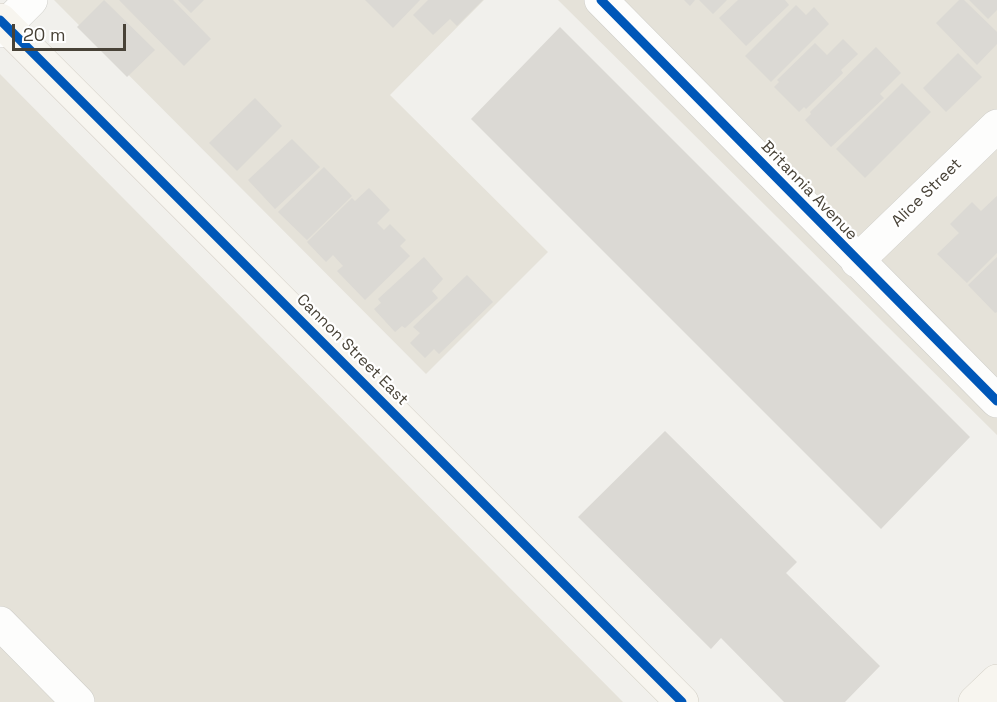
<!DOCTYPE html>
<html>
<head>
<meta charset="utf-8">
<style>
	body { margin:0 }
	#map { position:relative; width:997px; height:702px; overflow:hidden; background:#f1f0ec; font-family:"Space Grotesk",sans-serif }
	canvas { display:block }
	.scale { position:absolute; left:12px; top:24px; width:114px; height:27px; box-sizing:border-box; border:3px solid #484237; border-top:0; padding-left:8px; font-size:18px; line-height:21px; white-space:nowrap; color:#484237; -webkit-text-stroke:4px #fff; paint-order:stroke }
</style>
</head>
<body>
<div id="map">
<canvas width="997" height="702"></canvas>
<div class="scale">20 m</div>
</div>
<script>
const context = document.querySelector('canvas').getContext('2d');
context.lineJoin = 'round';
function fill(path, color) { context.fillStyle = color; context.fill(path, 'evenodd'); }
function strokePath(path, color, width, dash) { context.strokeStyle = color; context.lineWidth = width; context.lineCap = dash ? 'butt' : 'round'; context.setLineDash(dash || []); context.stroke(path); }
function write(font, color, halo, rows, align = 'center') {
  context.font = font + ' "Space Grotesk",sans-serif'; context.lineWidth = 4.5; context.setLineDash([]); context.textBaseline = 'middle'; context.strokeStyle = halo; context.fillStyle = color; for (const [text, x, y, turn = 0] of rows) {
    context.save(); context.translate(x, y); context.rotate((+turn || 0) * Math.PI / 180); context.textAlign = isNaN(turn) ? turn : align; if (halo) context.strokeText(text, 0, 0); context.fillText(text, 0, 0); context.restore();
  }
}
fill(new Path2D(`
	M54,0H484L390,95L548,252L426,374Z
	M558,0H997V435Z
	M0,74L623,702H0Z`), '#e5e2d9');
fill(new Path2D(`
	M104,0L155,50L127,77L77,27Z
	M119,0H173L211,39L184,66Z
	M178,0H204L191,13Z
	M365,0H420L393,28Z
	M428,0H483L457,26L450,19L433,35L413,15Z
	M684,0H695L690,6Z
	M699,0H727L713,14Z
	M738,0H785L789,5L746,46L719,18Z
	M959,0H964L997,32V44L977,65L936,23Z
	M969,0H997V10L988,19Z
	M796,5L806,15L814,7L829,24L771,82L745,56Z
	M560,27L970,437L881,529L471,119Z
	M843,39L858,54L841,70L843,73L806,109L804,107L799,112L774,87L779,82L777,80L815,43L827,55Z
	M876,47L901,73L880,94L884,98L831,147L805,120L811,114L810,112Z
	M958,53L982,77L946,112L923,88Z
	M902,83L931,112L865,178L836,149Z
	M255,98L282,126L237,171L209,143Z
	M292,139L320,167L275,209L248,180Z
	M324,167L352,196L307,240L278,212Z
	M369,188L390,210L377,223L384,230L390,224L406,240L400,246L410,256L365,300L337,271L343,266L333,255L326,262L307,242L352,198L355,201Z
	M997,196V253L967,283L937,254L959,233L950,224L972,202L981,211Z
	M424,257L443,279L432,291L438,298L405,328L402,326L395,332L374,309L381,303L378,299Z
	M997,257V312L995,313L968,285Z
	M467,275L493,302L439,354L434,349L425,358L410,343L420,333L413,327Z
	M665,431L797,562L786,573L880,666L845,702H784L721,638L711,649L578,517Z`), '#dbd9d4');
const street = new Path2D(`
	M601,0L997,401
	M0,31L31,0
	M857,261L997,126
	M0,623L78,702`);
const secondary = new Path2D(`
	M0,20L682,702
	M975,702L997,681`);
strokePath(street, '#cfcec9', 34);
strokePath(secondary, '#d1cdc3', 34);
strokePath(street, '#fdfdfc', 33);
strokePath(secondary, '#f7f5ef', 33);
strokePath(new Path2D(`
	M601,0L997,401
	M0,20L682,702`), '#0057b8', 9);
write('16px', '#484237', '#fff', [
	["Britannia Avenue",809,191,46],
	["Alice Street",927,193,-44],
	["Cannon Street East",352,350,45]
]);
</script>
</body>
</html>
